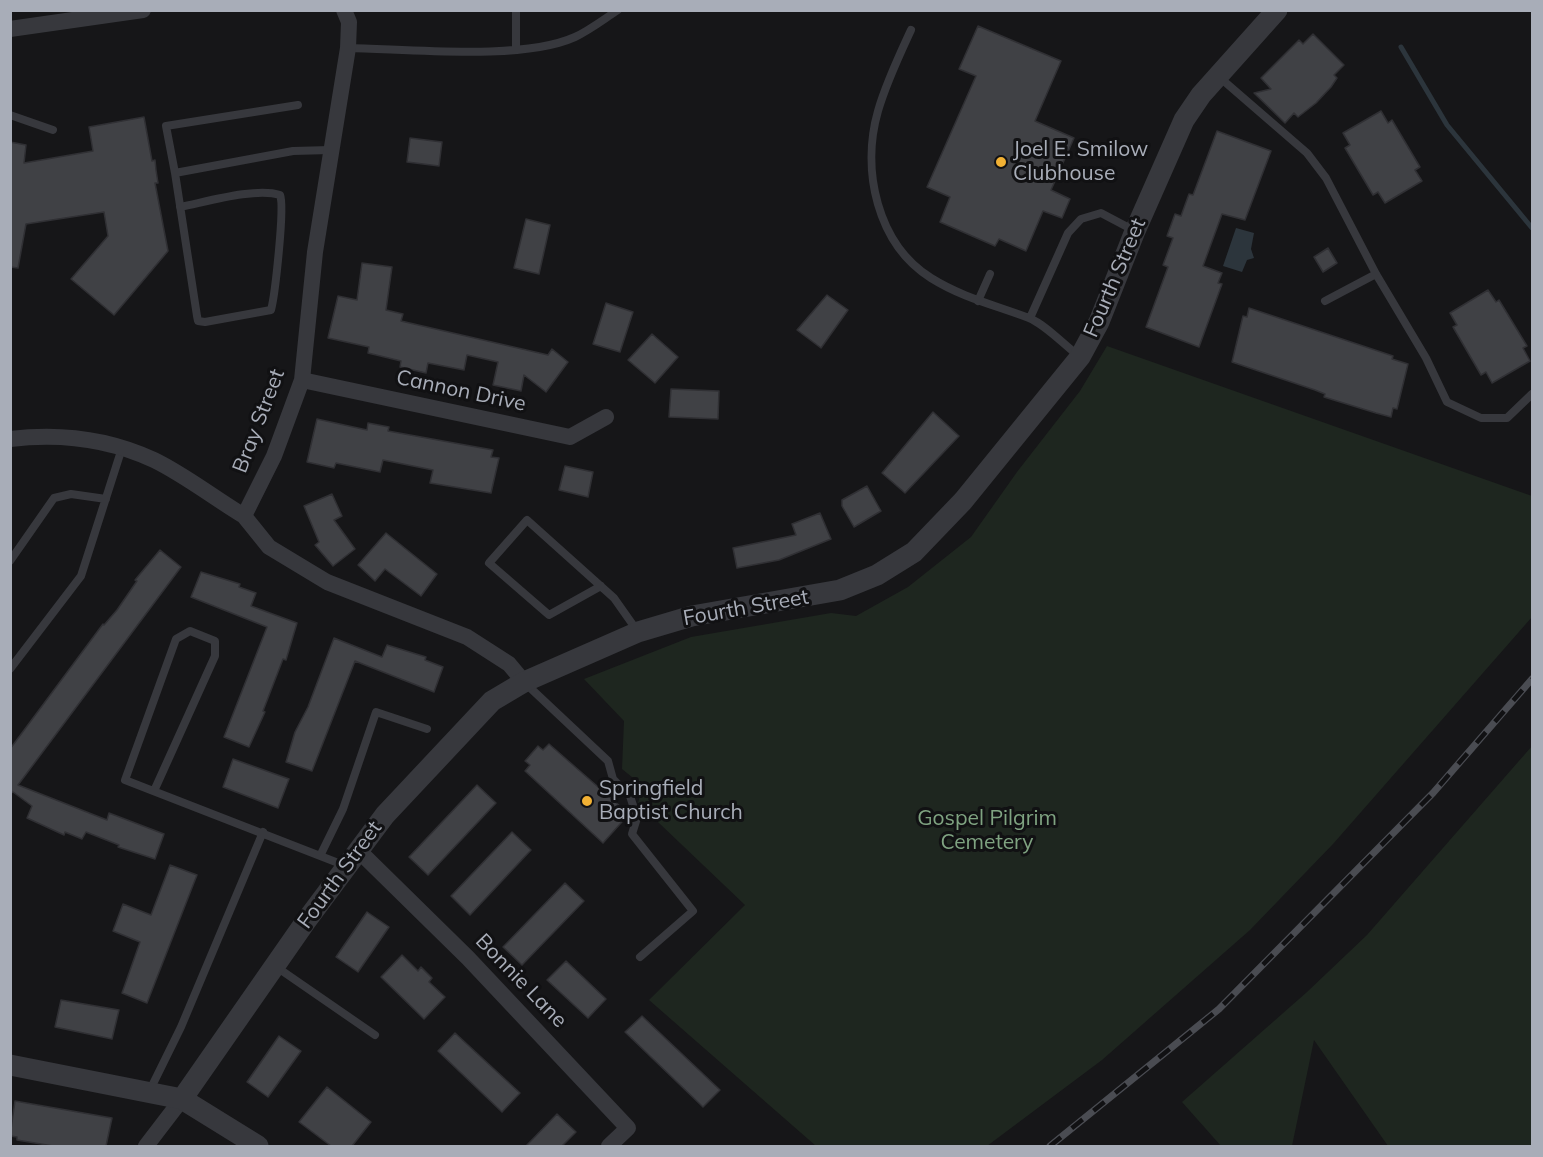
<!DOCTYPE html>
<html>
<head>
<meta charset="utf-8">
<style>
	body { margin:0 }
	#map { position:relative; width:1543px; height:1157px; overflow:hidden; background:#161618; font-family:Mulish,sans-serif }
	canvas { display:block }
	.frame { position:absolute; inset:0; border:12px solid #a8adb8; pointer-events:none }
</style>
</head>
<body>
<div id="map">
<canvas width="1543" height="1157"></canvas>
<div class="frame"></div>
</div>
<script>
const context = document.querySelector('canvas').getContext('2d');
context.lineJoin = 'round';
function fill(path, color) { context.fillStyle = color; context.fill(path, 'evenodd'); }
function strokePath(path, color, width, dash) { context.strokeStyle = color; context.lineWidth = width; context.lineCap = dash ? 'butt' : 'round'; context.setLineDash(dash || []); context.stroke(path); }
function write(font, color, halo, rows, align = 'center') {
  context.font = font + ' Mulish,sans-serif'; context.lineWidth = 6; context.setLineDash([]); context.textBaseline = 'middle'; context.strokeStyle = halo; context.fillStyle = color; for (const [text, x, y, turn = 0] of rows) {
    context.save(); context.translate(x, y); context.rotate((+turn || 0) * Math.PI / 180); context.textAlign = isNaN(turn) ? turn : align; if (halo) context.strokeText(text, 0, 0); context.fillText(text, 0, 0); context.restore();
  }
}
fill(new Path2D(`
	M1107,346L1532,496V617L1333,844L1250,930L1102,1060L987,1146H816L649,1000L745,905L638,803L643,786L622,769L624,721L584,679L691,637L831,613L856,616L908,587L971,537L1017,472L1080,391Z
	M1532,746V1146H1388L1314,1040L1292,1146H1221L1182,1102L1307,992L1367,935Z`), '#1e261f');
fill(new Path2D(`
	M1236,228L1254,233L1251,249L1254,258L1247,260L1242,272L1223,266Z`), '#2c353c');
strokePath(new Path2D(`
	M1401,47L1447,125L1532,228`), '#2c353c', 5);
const building = new Path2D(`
	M978,26L1061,61L1035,121L1074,138L1051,190L1070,199L1062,218L1043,211L1026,251L999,239L995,246L940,222L950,197L927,187L976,76L959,69Z
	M1313,34L1344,65L1334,75L1337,78L1331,87L1316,103L1298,117L1294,113L1285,123L1254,93L1271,89L1261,78L1299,40L1303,44Z
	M1381,111L1388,123L1392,120L1420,167L1415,170L1422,181L1385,203L1378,192L1373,195L1345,148L1350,145L1343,133Z
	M144,117L152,161L155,160L156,170L158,183H155L168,251L114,315L71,279L108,236L104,212L26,224L18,268L10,267V142L26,145L24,163L93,151L89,127Z
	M1217,131L1271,151L1245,220L1222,214L1203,266L1222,273L1218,283L1222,284L1199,347L1146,327L1168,267L1163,265L1173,238L1167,236L1175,214L1181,216L1189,194L1193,195Z
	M410,138L442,142L439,166L407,162Z
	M526,219L550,225L539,274L514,268Z
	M1328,248L1337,263L1323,272L1314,257Z
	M362,263L392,267L386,310L403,314L401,321L548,355L552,349L568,362L546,392L524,375L521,391L493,385L498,362L467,355L464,370L428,363L426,373L400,367L401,361L368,353L369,347L328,338L338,296L357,300Z
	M1488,290L1496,302L1499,300L1527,346L1523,348L1530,361L1492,383L1486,372L1481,375L1453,327L1457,325L1450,313Z
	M827,295L848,310L821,348L797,330Z
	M606,303L633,312L620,352L593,344Z
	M1249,308L1393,356L1392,359L1408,364L1397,409L1393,408L1391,417L1376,413L1324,397L1325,394L1315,390L1232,362L1243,316L1247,317Z
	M652,334L678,357L655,383L628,360Z
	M671,389L719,391L718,419L669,417Z
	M933,412L959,436L905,493L882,473Z
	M317,419L367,430L368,423L389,427L388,431L493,450L491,457L499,458L491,493L430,483L433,470L383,460L380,472L336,463L334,468L307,462Z
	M565,466L593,472L588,497L559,490Z
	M867,486L881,511L854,527L842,506V500Z
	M332,494L342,516L334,520L355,549L333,566L315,545L319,542L304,506Z
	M820,513L831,539L779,560L737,568L733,548L796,535L792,524Z
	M386,533L437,574L421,596L385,569L375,581L358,565Z
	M160,550L181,567L18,785L107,820L109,813L164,834L155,859L118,847L119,845L86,832L82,839L65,832L64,835L27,818L32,806L13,792L10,794V749L103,624L104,625L117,610L137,581L135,580Z
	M201,572L240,584L239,587L256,593L251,606L297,623L286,660L283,659L263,711L265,712L249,747L224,737L267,627L191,597Z
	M334,638L382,657L387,645L426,657L425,660L443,667L434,692L355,661L312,771L286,762L295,732L308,707Z
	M549,744L629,814L603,843L525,771L530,765L525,761L538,746L543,750Z
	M233,759L289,779L278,808L223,787Z
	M477,785L496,803L428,875L409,857Z
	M512,832L531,850L470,915L451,896Z
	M170,865L197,875L147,1003L122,993L140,942L113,931L123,904L151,915Z
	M565,883L584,901L522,965L503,947Z
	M367,912L389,927L358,972L336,957Z
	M402,955L418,971L421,967L432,978L429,982L445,997L424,1019L381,977Z
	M566,961L606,999L588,1018L547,980Z
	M61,1000L119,1010L112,1039L55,1027Z
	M642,1016L720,1090L703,1107L625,1032Z
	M455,1033L520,1093L502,1112L438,1051Z
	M279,1036L301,1051L268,1097L247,1082Z
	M327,1087L371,1122L352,1146H331L299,1122Z
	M15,1101L112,1118L106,1146H53L17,1140V1137L10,1136Z
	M557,1114L576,1132L562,1146H526Z`);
fill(building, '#404145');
strokePath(building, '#303034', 1.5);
strokePath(new Path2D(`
	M516,10V48
	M911,30C899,56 886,83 878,111C861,170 877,244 931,278C963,298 995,305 1029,318C1046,325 1064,345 1080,357
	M348,48C408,49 522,61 575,37C590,30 604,19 618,10
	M1218,76L1307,153L1326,178L1376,274L1426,358L1447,402L1481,418H1507L1532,394
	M10,115L53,130
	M175,173L166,126L298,105
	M180,207C206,202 256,187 280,195C285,206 275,295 271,310L205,322L198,321L197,316L175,173L293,151L330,150
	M978,301L990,274
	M1325,301L1376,274
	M1030,318L1068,233L1081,219L1101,213L1135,231
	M10,561L54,498L71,494L106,499
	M601,586L549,615L489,563L527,520L614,598L638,632
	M10,669L81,576L122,448
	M525,683L608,761L613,779L630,796L637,818L632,834L693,911L640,957
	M154,791L215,656V641L190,631L176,639L125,780L346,866
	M321,854L343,809L376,712L427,729
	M275,966L375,1035
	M149,1092L181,1027L263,832`), '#37383d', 8);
strokePath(new Path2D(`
	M344,10L349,22L348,48L315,252L302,380L274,456L244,516L269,547L327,582L467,637L509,664L524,682
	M10,29L143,10
	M302,380L570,437L606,417
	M10,439C59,433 109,439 154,460C185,475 214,498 244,516
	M358,850L468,958L628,1128L609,1146
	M146,1146L182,1099`), '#37383d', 16);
strokePath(new Path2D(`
	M10,1065L182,1099L258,1146
	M182,1099L306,921L385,815L492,701L524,682L638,632L692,616L840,590L877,575L914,552L963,501L1080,357L1099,322L1135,231L1184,120L1201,95L1277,10`), '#37383d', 21);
const rail = new Path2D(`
	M1050,1146L1219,1009L1433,793L1532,679`);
strokePath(rail, '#4a4c52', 7);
strokePath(rail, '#111113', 4.5, [14]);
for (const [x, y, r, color] of [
	[1001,162,6,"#f2b134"],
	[587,801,6,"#f2b134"]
]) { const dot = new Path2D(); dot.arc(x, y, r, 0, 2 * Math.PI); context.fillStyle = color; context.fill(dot); strokePath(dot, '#111113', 2); }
write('21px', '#a8adb8', '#111113', [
	["Joel E. Smilow",1013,150],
	["Clubhouse",1013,174],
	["Springfield",599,789],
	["Baptist Church",599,813]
], 'left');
write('21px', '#a8adb8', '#111113', [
	["Fourth Street",1115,278,-67],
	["Cannon Drive",461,391,12],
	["Bray Street",259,421,-69],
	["Fourth Street",746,608,-10],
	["Fourth Street",340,875,-54],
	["Bonnie Lane",521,981,46]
]);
write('21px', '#7fa381', '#111113', [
	["Gospel Pilgrim",987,819],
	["Cemetery",987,843]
]);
</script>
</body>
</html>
